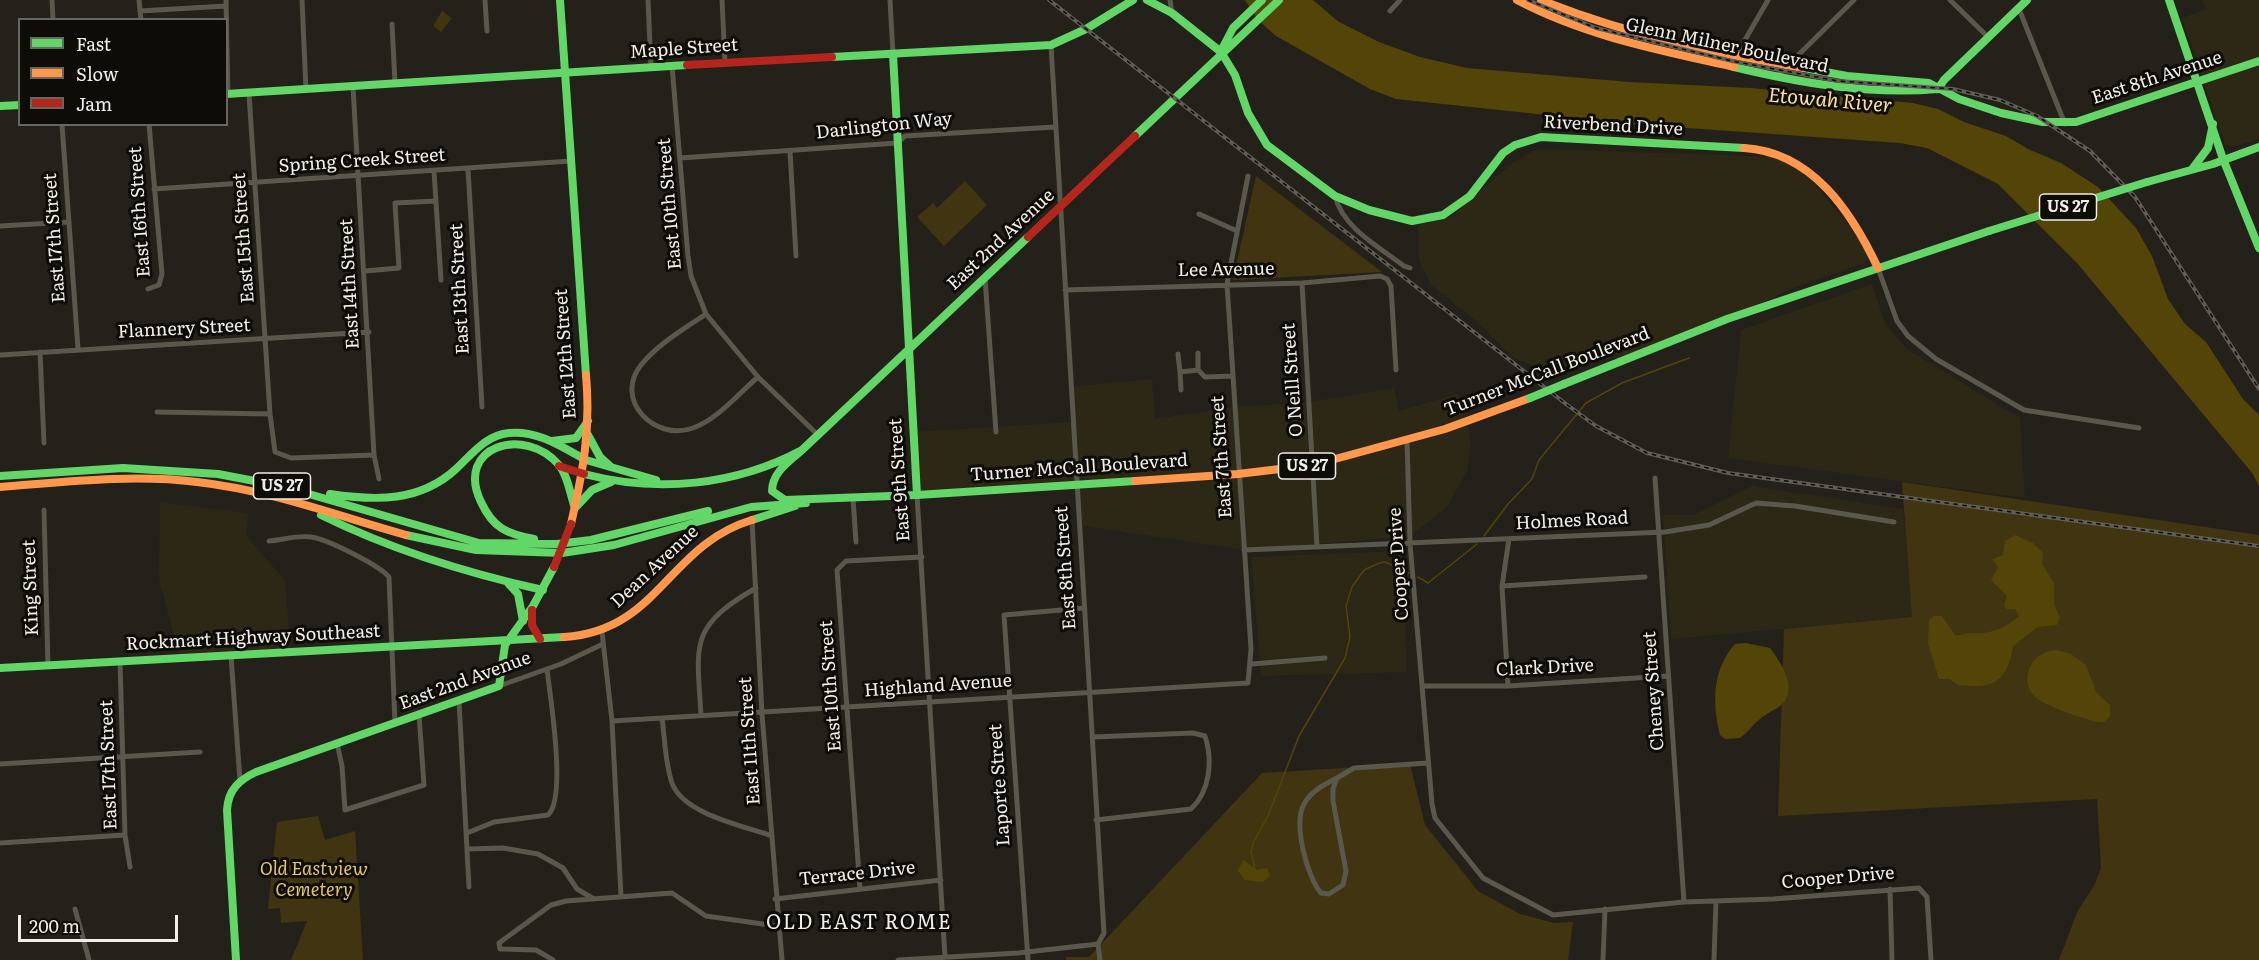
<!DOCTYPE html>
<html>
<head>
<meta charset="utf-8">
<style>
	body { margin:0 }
	#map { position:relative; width:2259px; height:960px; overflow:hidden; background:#24211a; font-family:Literata,serif }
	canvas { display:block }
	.legend { position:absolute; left:18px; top:18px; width:210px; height:108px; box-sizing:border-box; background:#0e0c07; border:2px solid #686660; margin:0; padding:8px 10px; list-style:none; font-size:18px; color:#f0eee6 }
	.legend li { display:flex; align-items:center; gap:12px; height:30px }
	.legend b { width:30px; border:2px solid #686660 }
	.scale { position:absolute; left:18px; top:915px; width:160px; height:27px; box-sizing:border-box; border:3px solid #f0eee6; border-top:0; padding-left:8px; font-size:18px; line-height:21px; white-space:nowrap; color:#f0eee6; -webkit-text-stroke:4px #0e0c07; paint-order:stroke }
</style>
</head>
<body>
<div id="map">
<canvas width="2259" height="960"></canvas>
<ul class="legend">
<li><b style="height:8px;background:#63d668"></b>Fast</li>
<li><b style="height:8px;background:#ff974d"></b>Slow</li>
<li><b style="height:8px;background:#b3261e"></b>Jam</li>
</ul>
<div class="scale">200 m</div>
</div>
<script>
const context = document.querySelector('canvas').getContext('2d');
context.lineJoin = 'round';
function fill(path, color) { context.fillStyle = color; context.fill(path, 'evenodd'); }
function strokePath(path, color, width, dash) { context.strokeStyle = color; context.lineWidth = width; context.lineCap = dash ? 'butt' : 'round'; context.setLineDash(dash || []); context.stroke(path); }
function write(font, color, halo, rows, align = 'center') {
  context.font = font + ' Literata,serif'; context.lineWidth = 6; context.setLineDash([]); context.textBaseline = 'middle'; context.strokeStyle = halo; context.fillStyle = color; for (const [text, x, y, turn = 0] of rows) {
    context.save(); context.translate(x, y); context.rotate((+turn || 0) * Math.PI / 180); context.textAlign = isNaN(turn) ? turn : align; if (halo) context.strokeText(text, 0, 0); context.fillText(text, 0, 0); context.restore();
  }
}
fill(new Path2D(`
	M2202,0H2259V139L2232,147L2225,145L2182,18L2206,9Z
	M1537,149L1783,157L1813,182L1856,235L1868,255L1867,260L1865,263L1793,288L1727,319L1642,353L1545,370L1514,358L1474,319L1431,285L1419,260L1418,225L1451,217L1511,164Z
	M1872,284L1885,323L1907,349L2020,418L2025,498L1728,458L1741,330Z
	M1152,379L1155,419L1234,407L1309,402L1394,388L1399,411L1457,394L1466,413L1471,446L1467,471L1447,507L1410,536L1244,550L1078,525L1075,484L917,495L913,432L1071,422L1070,387Z
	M1752,486L1903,509L1913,617L1671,639L1663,515H1693Z
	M160,502L248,513L247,537L285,580L291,653L180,658L159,579Z
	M1402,551L1407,672L1261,676L1251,557Z`), '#2d2716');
fill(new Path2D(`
	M442,11L452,18L441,32L433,26Z
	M1256,176L1382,272L1233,280Z
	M965,181L987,205L944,246L917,217L933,203L937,208Z
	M1902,482L2259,535V960H2059L2078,910L2094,886L2101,868L2097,799L1778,816L1784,629L1912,617Z
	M1410,764L1425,825L1478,891L1520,914L1554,923L1573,922L1568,960H1066V957H1089L1262,773Z
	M318,816L325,840L355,831L363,960H291L307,921L281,923L280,908L268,909L277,822Z`), '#403510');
fill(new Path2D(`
	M1245,0H1313L1339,22L1379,42L1420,57L1467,68L1629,82L1751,88L1913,103L1938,109L1964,122L2006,136L2028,149L2061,163L2098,187L2136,228L2152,256L2168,299L2185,324L2206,342L2243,399L2259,415V486L2253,474L2077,263L1998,184L1927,148L1900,143L1631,124L1396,99L1370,89L1276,36L1258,20Z
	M2015,535L2033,543L2043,553L2042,564L2054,583V604L2060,618L2057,625L2038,627L2013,646C2009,672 2000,688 1971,686C1961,685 1958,687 1950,679H1939L1928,643L1929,620L1934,616H1942L1955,635C1961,636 1965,633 1970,633C1990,634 2004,630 2019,616L2015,609H2007L2004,606L2007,596L1991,580L1998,567L1992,559L2003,555L2005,541Z
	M1746,643L1770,648C1780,662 1796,683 1785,701C1779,709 1768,712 1761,718C1754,724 1748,732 1740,738L1725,739L1720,735C1712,703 1712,670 1735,644Z
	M2056,650L2071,654L2086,665L2096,692L2110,705V716L2104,722C2094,724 2043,705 2035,697C2017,678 2033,651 2056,650Z
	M1243,860L1257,870L1267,868L1270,876L1263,882L1245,880L1238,871Z`), '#534408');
strokePath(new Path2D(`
	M1484,536L1508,504L1532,479L1539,460L1586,403L1622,383L1689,358
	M1418,577L1428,583L1477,544
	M1255,869L1251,851L1254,841L1268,816L1299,736L1345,658L1350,637L1346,606L1352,587L1364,570L1379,563L1385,562L1409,573`), '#534408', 1.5);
strokePath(new Path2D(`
	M52,0L53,20
	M139,0L141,20
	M226,0L228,94
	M302,0L306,90
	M485,0L487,31
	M648,0L651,68
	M722,0L725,62
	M890,0L893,54
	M1170,0L1172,13
	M1950,0L1989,38
	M2019,9L2065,124
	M140,11L226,6
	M1390,11L1400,0
	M392,24L395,83
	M1051,45L1104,933L1098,944
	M672,66L688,256L691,276L706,314L758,377L819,436
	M1730,66L1768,0
	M1777,76L1854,0
	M353,87L374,455L379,479
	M249,94L270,414L275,452L291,458L374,455
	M62,124L78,349
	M790,151L796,256
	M680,158L897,143L905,136L1055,127
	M468,169L482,407
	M434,171L441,280
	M154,189L571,161
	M1335,196C1343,228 1379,247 1404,266L1410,268
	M1199,214L1237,231
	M0,226L69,222
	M1878,268L1897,321L1908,336L1936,359L2024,410L2139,428
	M365,271L399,268L395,203L436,201
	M985,278L996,432
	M1302,283L1317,546
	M148,289L159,285L162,274L149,124
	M1065,290L1302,283L1380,276L1387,279L1391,286L1396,370
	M706,314C684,329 658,344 641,365C613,400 655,442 693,428C718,419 738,394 758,377
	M40,352L44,443
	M1198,353V370
	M1178,354L1180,372
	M0,355L369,332
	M1181,390L1180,372L1198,370L1205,377L1232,376
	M157,412L270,414
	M1407,440L1410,543L1432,804L1435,818L1483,878L1553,915L1684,902L1773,899L1919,888L1927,897L1931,960
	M1655,478L1684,902
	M917,495L945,957
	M853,499L856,542
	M44,510L48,666
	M752,520L762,714L782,960
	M269,541C282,540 298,535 311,537C327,539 379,565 389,577L395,723
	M1244,550L1665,532L1709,525L1756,503L1795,506L1894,522
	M1502,586L1645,577
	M602,632L612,721L621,896
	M231,656L240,781
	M120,662L125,835L130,867
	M1252,664L1325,658
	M499,686L561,664L603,644
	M1423,686H1508L1668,676
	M1508,686L1502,586L1509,539
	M459,701L469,887
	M701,715C697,645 688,627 756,588
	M662,718C665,739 665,763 672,783C683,814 744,826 772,836
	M612,721L1248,683L1251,649L1227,284L1248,176
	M1093,737L1193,733L1205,736C1213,761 1210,791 1191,809L1096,820
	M337,743L342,766L345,810L424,785L419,715
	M0,764L200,752
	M1337,778L1333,789V801L1346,871L1343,885L1329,894L1321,893C1307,877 1293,824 1304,804C1311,791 1325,784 1337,778Z
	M1337,778L1354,768L1428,763
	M467,833L494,822L548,815C567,798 550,696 547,669
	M0,843L125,835
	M467,849L503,848L538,854L563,868L577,889L594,899
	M860,889L837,570L846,561L922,557
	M1890,889L1892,960
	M775,899L941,880
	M75,909L89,960
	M1098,944L1100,960
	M553,960L536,950L500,949L499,943L551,905L566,901L672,893L706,916L777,926
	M898,960L1018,953L1098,944
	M1028,960L1004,615L1084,608
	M1603,960L1605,909
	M1714,960L1716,901`), '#5a574c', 5);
strokePath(new Path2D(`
	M560,0L586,375
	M1147,0L1172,13L1221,52L1235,75L1248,113L1267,145L1335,196L1369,210L1412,221L1443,215L1470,196L1503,153L1515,145L1541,137L1744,148
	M2169,0L2223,159
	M1222,49L1233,28L1262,0
	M893,54L917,495
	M832,57L1051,45L1086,29L1133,0
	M1734,67C1801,83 1868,95 1938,89
	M1804,68L1847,76L1929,83L1959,99L2001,113L2043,122H2076L2259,61
	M1938,89L1944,80L2027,0
	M226,94L687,65
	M0,106L20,105
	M1135,136L1279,0
	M2223,159L2259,248
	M2193,168L2208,148L2213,124
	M2147,182L2213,164L2259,147
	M1564,384L1727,319L1989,231
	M588,435L600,457L610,466
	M552,441L576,438L588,421
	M802,450C790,461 772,472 772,491L785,500L917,495L1135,481
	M586,460L656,480
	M584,474C657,493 735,486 802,450L1028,237
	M0,476L123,468L218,474L281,486L479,543L557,544L591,540L708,511
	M330,494C376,501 420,502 456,469C472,454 486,435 509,433C537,430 562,447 586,460
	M576,507L592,490L611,482
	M321,515C392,550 466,573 543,590
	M752,520L795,506
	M406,535L476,550L562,553L614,545L751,507L806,503
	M534,539C507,534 493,528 481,502C454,446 525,425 559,465C568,476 570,494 575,508
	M508,583L518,594L523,621
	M0,668L564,637
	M236,960L227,810C228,790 239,780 256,772L499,686L505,645L533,606L554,567`), '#63d668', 8);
strokePath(new Path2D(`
	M1517,0C1585,36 1659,50 1734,67
	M1541,0C1625,34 1714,53 1804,68
	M1744,148C1812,152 1851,211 1878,268
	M1135,481L1238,474L1313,465L1445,429L1530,398
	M0,487C65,482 132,474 197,482C269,490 338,516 406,535
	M571,524C583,471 591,430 586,375
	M564,637C659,631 668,545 752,520`), '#ff974d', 8);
strokePath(new Path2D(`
	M687,65L832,57
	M1028,237L1135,136
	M559,466L584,474
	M532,610V625L540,639`), '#b3261e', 8);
const rail = new Path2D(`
	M1049,0L1566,404L1596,426L1647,453L1728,473L2259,546
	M1528,0L1596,28L1732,61L1838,81L1953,89L2000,100L2037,116L2090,151L2135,197L2259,389`);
strokePath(rail, '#605d56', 4);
strokePath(rail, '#0e0c07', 1.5, [4.5]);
strokePath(new Path2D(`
	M1989,231L2147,182
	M1530,398L1564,384`), '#63d668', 8);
strokePath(new Path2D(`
	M554,567L571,524`), '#b3261e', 8);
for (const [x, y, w] of [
	[2068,207,57],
	[1307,466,57],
	[282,486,57]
]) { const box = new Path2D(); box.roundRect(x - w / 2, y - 13, w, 26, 4.5); context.fillStyle = '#0e0c07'; context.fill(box); strokePath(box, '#f0eee6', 1.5); }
write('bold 16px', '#f0eee6', null, [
	["US 27",2068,207],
	["US 27",1307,466],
	["US 27",282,486]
]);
write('18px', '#f0eee6', '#0e0c07', [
	["Glenn Milner Boulevard",1727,46,12],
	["Maple Street",684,49,-4],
	["East 8th Avenue",2157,78,-18],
	["Darlington Way",884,126,-6],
	["Riverbend Drive",1613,126,3],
	["Spring Creek Street",362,161,-4],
	["East 10th Street",670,204,-95],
	["East 16th Street",140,212,-94],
	["East 17th Street",55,238,-94],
	["East 15th Street",244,238,-94],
	["East 2nd Avenue",1001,240,-43],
	["Lee Avenue",1226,270,-1],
	["East 14th Street",350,284,-93],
	["East 13th Street",460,289,-93],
	["Flannery Street",184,329,-3],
	["East 12th Street",566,354,-94],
	["Turner McCall Boulevard",1547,372,-21],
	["O Neill Street",1293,380,-94],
	["East 7th Street",1222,457,-94],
	["Turner McCall Boulevard",1079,468,-4],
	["East 9th Street",900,480,-94],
	["Holmes Road",1572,521,-3],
	["Cooper Drive",1399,564,-94],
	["Dean Avenue",655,567,-43],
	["East 8th Street",1066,568,-94],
	["King Street",31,588,-92],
	["Rockmart Highway Southeast",253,638,-3],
	["Clark Drive",1545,668,-3],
	["East 2nd Avenue",465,681,-20],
	["East 10th Street",831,686,-94],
	["Highland Avenue",938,686,-4],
	["Cheney Street",1654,691,-94],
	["East 11th Street",750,741,-94],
	["East 17th Street",109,765,-92],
	["Laporte Street",1000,785,-94],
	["Terrace Drive",857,874,-6],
	["Cooper Drive",1838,878,-5]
]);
write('italic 18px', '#e5c55c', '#0e0c07', [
	["Old Eastview",314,870],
	["Cemetery",314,891]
]);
write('italic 20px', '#fce292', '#0e0c07', [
	["Etowah River",1830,101,5]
]);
context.letterSpacing = '1.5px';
write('20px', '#f0eee6', '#0e0c07', [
	["OLD EAST ROME",859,923]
]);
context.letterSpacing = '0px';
</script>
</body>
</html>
